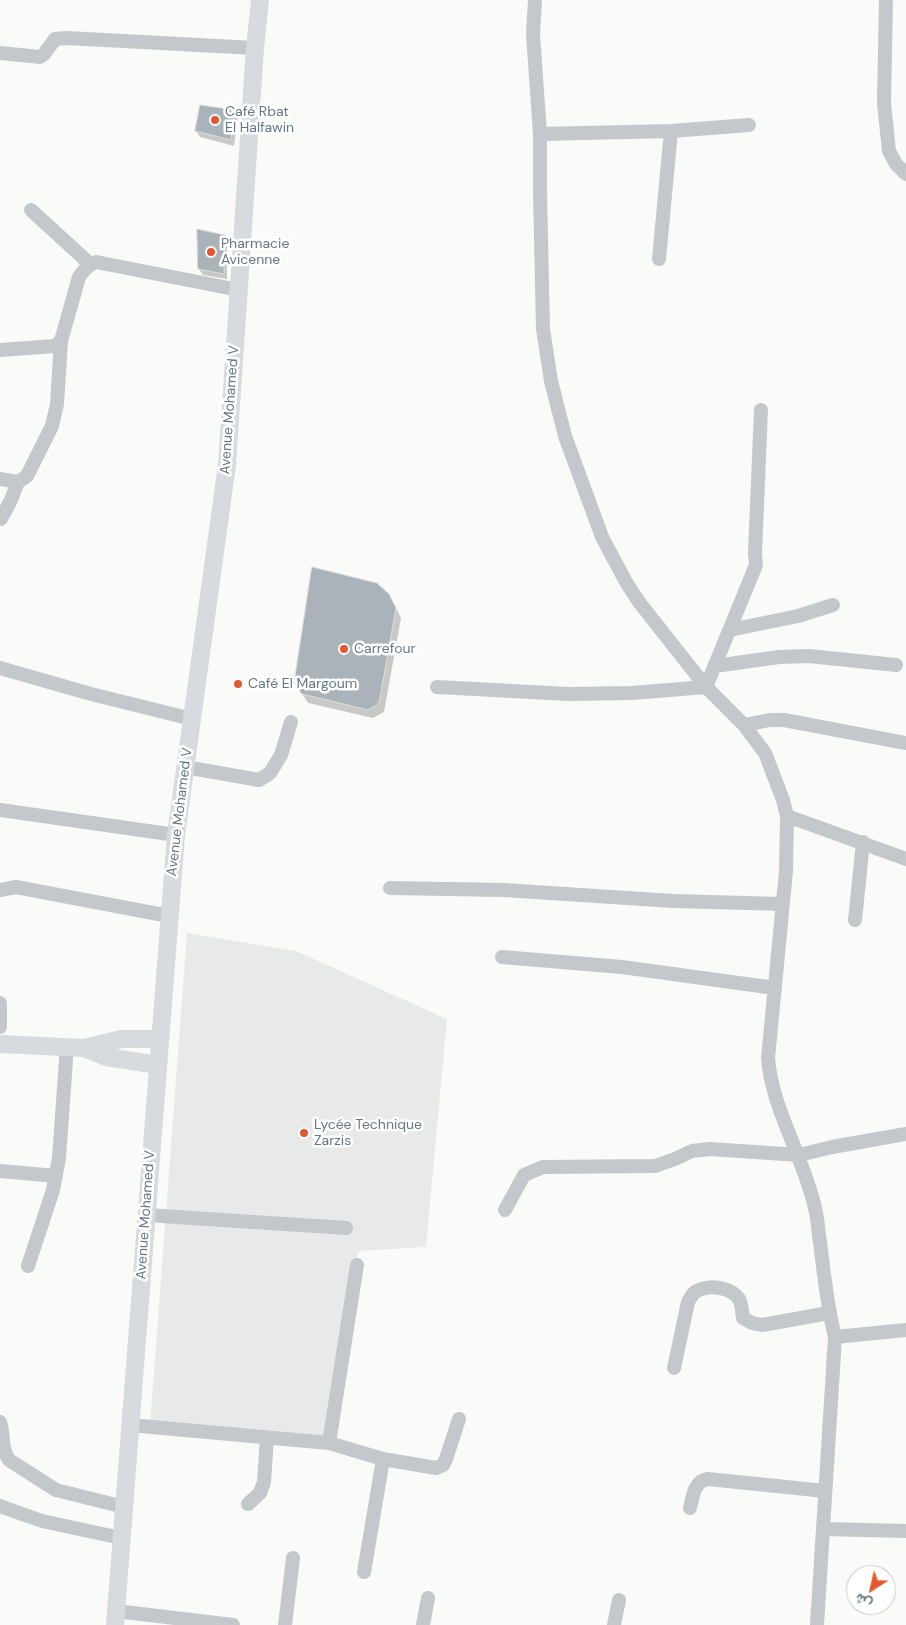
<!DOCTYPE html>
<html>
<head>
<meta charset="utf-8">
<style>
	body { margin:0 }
	#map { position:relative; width:906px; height:1625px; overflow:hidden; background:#fafaf8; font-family:"DM Sans",Vazirmatn,sans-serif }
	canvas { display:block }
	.north { position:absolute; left:846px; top:1565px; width:50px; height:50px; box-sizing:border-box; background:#fff; border:1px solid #c1c8cd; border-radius:50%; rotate:215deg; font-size:14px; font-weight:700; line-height:20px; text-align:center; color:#657683 }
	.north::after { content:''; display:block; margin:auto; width:18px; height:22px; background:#e4572e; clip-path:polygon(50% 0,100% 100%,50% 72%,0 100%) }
</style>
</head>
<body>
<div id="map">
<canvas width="906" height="1625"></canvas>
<div class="north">ش</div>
</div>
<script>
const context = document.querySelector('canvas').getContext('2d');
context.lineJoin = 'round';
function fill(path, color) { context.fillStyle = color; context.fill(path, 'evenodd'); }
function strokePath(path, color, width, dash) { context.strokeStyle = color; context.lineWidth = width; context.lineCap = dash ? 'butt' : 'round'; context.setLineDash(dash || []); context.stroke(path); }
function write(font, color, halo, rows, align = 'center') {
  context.font = font + ' "DM Sans",sans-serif'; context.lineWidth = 5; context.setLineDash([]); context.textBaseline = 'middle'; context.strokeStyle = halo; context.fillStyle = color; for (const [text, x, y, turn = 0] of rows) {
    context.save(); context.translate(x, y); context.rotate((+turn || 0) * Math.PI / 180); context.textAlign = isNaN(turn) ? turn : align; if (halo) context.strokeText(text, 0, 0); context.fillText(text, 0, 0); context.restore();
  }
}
fill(new Path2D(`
	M187,933L296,951L447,1019L426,1247L358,1251L327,1437L150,1425Z`), '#e8e9e9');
fill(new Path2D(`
	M234,111L238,117L234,146L200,137L196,131Z
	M224,236L227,243V279L203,275L199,269Z
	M394,604L401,618L384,712L373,718L308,703L295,683Z`), '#0003');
const building = new Path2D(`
	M200,105L235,110L231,140L195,131Z
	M197,229L225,235L224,274L198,269Z
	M312,567L377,583L389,594L396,608L379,703L368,710L302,694L294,684Z`);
fill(building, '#aab3b9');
strokePath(building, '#dcdcda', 1);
strokePath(new Path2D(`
	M535,0L533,34L540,134V193L543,329L551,381L565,436L602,537L626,582L639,602L706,687L744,725L765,753L783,800L787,816L786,871L768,1058C772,1110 804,1157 815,1208C818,1219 818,1231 820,1242C824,1274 827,1306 835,1337L817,1625
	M886,0L884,103L889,151L896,164L906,174
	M0,53L40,57L44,54L55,39L67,38L255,48
	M540,134L671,131L749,125
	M31,210L90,264
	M659,259L671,131
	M0,350L55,346L61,341L79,277C84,270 88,265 96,262L239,290
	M0,479L18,482L27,476L52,426L57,404L61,341
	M1,519L11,500L18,482
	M730,630L798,616L833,605
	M715,666L779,657L809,656L896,665
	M0,668L91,694L192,719
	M437,687L568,694L632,693L706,687L756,565L755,553L761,410
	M744,725L770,720H784L906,743
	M185,767L259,780L270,773L281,755L291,722
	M0,810L176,835
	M787,816L906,859
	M390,888L504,890L673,901L783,904
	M0,890L16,887L169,916
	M855,920L863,842
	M502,957L622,967L775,988
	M0,1003V1027
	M0,1171L56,1176
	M505,1210L524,1175L543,1167L655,1166L675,1159L692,1151L710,1149L799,1155L832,1147L906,1134
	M146,1215L346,1228
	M28,1266L53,1190L59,1158L67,1046
	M835,1337L906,1330
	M674,1368L688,1302C691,1297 693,1292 699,1290C711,1285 731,1287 739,1299C742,1304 742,1312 743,1318L752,1323L762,1325L829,1313
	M0,1422C5,1437 0,1446 9,1460L56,1490L124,1507
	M130,1425L329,1443L383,1459L436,1468L443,1465L446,1459L459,1419
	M329,1443L357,1265
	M248,1504L260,1493L264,1482L267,1437
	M0,1506L42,1521L121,1538
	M690,1508C693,1496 694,1481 708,1479L825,1491
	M824,1529L906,1531
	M364,1572L383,1459
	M116,1611L233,1625
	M285,1625L293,1558
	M423,1625L428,1598
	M614,1625L619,1600`), '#c3c8cc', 14);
strokePath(new Path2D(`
	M0,1044L84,1048L121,1039H160
	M84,1048L106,1057L158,1065
	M115,1625L176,835L227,465L255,48L260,0`), '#d6dbdf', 18);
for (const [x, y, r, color] of [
	[215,120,5,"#e4572e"],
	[211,252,5,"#e4572e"],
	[344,649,5,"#e4572e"],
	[238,684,5,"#e4572e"],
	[304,1133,5,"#e4572e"]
]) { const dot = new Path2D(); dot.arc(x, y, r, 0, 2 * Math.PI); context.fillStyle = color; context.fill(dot); strokePath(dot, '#fff', 2); }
write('14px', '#657683', '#fff', [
	["Café Rbat",225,112],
	["El Halfawin",225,128],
	["Pharmacie",221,244],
	["Avicenne",221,260],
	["Carrefour",354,649],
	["Café El Margoum",248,684],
	["Lycée Technique",314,1125],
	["Zarzis",314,1141]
], 'left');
write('14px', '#657683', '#fff', [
	["Avenue Mohamed V",230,410,-86],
	["Avenue Mohamed V",180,812,-83],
	["Avenue Mohamed V",146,1215,-86]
]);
</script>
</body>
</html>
